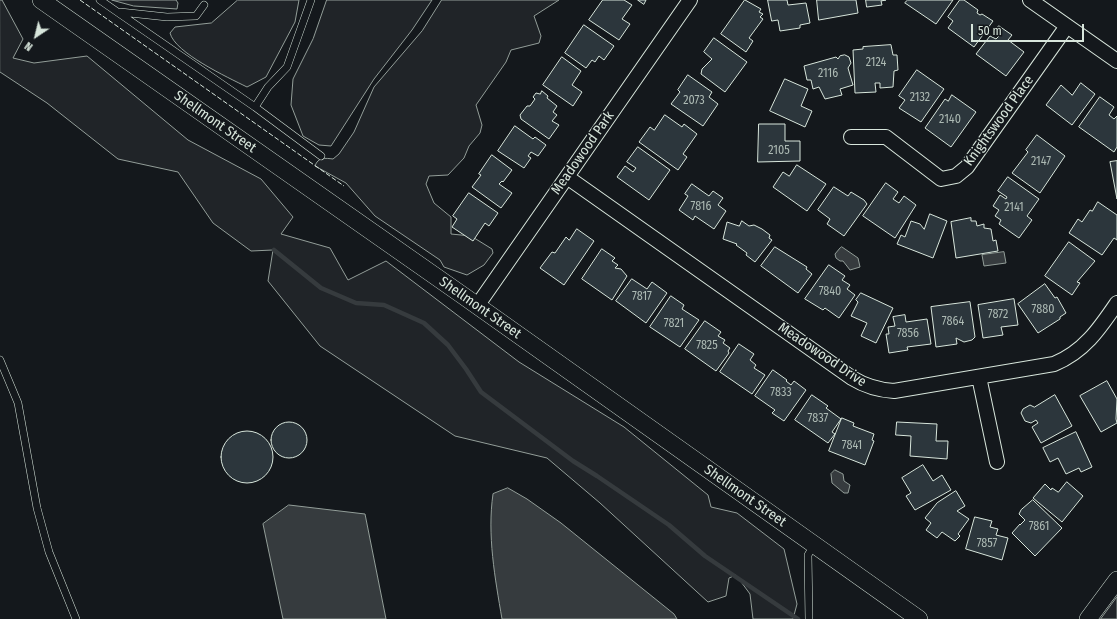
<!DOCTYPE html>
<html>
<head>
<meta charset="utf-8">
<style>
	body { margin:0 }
	#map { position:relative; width:1117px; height:619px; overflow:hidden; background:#14181c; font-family:"Fira Sans Condensed",sans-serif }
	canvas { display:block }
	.north { position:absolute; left:16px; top:16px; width:40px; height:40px; -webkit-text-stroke:3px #14181c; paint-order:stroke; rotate:215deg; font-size:11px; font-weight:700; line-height:16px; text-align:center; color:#d8e6dc }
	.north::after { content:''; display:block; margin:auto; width:14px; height:18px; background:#d8e6dc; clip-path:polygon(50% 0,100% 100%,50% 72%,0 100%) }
	.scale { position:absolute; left:971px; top:24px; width:113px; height:18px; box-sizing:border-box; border:2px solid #d8e6dc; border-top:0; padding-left:5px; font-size:12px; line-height:14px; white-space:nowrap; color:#d8e6dc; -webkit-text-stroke:3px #14181c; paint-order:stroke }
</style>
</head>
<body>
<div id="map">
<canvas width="1117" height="619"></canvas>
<div class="north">N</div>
<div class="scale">50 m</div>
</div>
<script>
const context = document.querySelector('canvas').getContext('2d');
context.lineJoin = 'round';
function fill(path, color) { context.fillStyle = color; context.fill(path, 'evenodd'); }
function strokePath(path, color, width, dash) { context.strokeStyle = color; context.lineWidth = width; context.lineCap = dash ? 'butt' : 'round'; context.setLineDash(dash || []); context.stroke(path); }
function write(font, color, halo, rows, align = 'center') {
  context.font = font + ' "Fira Sans Condensed",sans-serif'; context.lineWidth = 3; context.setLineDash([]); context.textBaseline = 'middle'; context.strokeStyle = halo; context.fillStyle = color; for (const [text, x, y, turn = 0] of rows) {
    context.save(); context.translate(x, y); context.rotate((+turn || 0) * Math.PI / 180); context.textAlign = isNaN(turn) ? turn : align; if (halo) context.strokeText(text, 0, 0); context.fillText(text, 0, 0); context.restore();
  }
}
const green = new Path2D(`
	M0,0H2L23,39L13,58L34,63L87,56L188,140L261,179L293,217L281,234L330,248L348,280L386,261L519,362L624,427L708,495L711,507L737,513L784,549L797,604L793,619H753L750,594L736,575L729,578L726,596L708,602L600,503L547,458L455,436L320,346L268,281L273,250L251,251L213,223L178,172L118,159L47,103L0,72Z
	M112,0H176L178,3L177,9L134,6Z
	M238,0H299L295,22L266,77L247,87C227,77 175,53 170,33L175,27L211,23Z
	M327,0H432L412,30L374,79L331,146L319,145L303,136L291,105L293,79L313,39Z
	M442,0H559L534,16L541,36L539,43L511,50L506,62L476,105L482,125L480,133L469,146L464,158L448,175L429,176L426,184L434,203L451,217V234L471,236L492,249L493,253L484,265L467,275L444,267L440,260L375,216L346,183L315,166C318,157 325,158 333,159L339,154L354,132L374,87L422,31Z
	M1117,597V619H1101Z`);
fill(green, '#202428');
strokePath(green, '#939e99', 1);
const water = new Path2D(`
	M842,247L858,258L860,267L850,270L843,261H840L836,258L835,254L840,248Z
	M1004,252L1006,263L984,266L982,255Z
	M835,470L843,474L844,481L850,485L848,493H844L832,483L831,474Z
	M508,488L527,499L561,523L674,614L677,619H502C495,578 487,535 493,494Z
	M289,505L365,514L386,619H283L263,524Z`);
fill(water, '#363b3e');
strokePath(water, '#939e99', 1);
strokePath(new Path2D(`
	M274,250L321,288L356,303L384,305L424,323L448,345L466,369L481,392L573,461L597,476L669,525L705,556L798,619`), '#363b3e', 4.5);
const building = new Path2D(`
	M603,0H624L632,5L622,19L630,24L619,40L589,20Z
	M638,0H646L644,4Z
	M745,0L761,9L759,12L763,14L760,17L763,19L749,38L753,41L746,52L721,34Z
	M768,0H787L788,5L806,3L810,23L800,25V28L780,31L778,20L772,21Z
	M817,0H856L858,13L819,20Z
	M866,0H886L881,1L882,5L867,7Z
	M908,0H953L936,24L905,3Z
	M960,0H964L978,10L977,13L980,15L982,14L993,21L974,47L948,28L953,21L948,17Z
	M584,25L614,46L604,60L599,56L595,62L592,60L586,68L565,53Z
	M999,26L1012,35L1008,40L1024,52L1006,76L976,54L990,36L996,39L999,36L994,32Z
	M714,38L747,62L725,92L701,74L702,69L712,59L704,52Z
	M891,45L893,55H897L898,70L894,71L893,87L880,88V83H875L876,92L855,93L853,50L863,49V47Z
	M845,55L849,57L851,63L848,68L853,85L840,89L842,95L825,99L819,87L813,89L811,80H807L804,66L836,57L838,59L840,56Z
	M562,57L581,71L572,85L582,92L573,106L543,85Z
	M917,70L944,89L921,122L899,108L905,100L899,96Z
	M688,75L712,92L709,97L718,104L703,126L671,104L680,92L678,90Z
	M785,79L808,89L801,106L812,111L805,127L770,111Z
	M1081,83L1095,94L1072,125L1046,105L1061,85L1072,95Z
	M542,91L548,96L547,98L557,106L553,112L557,115L552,121L559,125L549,139L521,119L520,115L527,106H530L535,99L533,97L536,93L540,94Z
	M952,95L976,112L951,147L925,128L945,99L948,101Z
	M1100,97L1114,107L1109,115L1114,119L1117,116V147L1114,152L1079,127Z
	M665,115L682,127L684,124L697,134L683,154L687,157L678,170L639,142L650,127L654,130Z
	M759,124H785V141H800V161L758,162Z
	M515,126L533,139L535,137L546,145L538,156L531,152L528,156L531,158L524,168L498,151Z
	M1037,135L1065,156L1040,193L1012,173L1028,152L1026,150Z
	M638,147L670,170L649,200L617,177L625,166L633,172L636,168L627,162Z
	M492,155L512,170L503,182L502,181L499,184L512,193L501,208L472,187L481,175L479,174Z
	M1117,161V199L1110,162Z
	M797,165L826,184L807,211L773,187L783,172L789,176Z
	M1008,177L1039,199L1027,216L1032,220L1019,238L999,224L1001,220L995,216L999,210L993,206L1000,195L1006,199L1007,197L998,191Z
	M886,183L898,192L893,199L899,203L904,196L916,205L895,238L863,216Z
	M692,184L709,196L713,191L723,198L718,205L726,211L714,229L695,216L693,220L679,210L688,196L685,194Z
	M834,187L848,196L851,192L864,200L867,204L844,236L827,224L830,219L818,210Z
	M469,193L498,213L489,226L485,223L473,241L452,227L457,219L453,216Z
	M1098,202L1117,215V240L1114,238L1102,255L1069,233L1078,219L1082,222L1090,210L1092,211Z
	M930,214L947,221L933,258L897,244L901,235L905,237L911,221L920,224L924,229Z
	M971,218V221H976L977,226L984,224V228L991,229L993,241L996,240L998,251L956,258L951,222Z
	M742,221L749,226L754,225L762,229L770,235L769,238L772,240L755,262L746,255L747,253L736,245L737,244L723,239L727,222L739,226Z
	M577,229L594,241L564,285L540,268L552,252L555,253L566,237L569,240Z
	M1069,242L1095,261L1077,282L1080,283L1072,295L1045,276Z
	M775,247L807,267L806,269L812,274L798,293L761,266Z
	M602,249L615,258L612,261L618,265L615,268L621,269L627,276L612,300L582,279Z
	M829,265L845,276L842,280L850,285L847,289L855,295L839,318L825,308L823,310L805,299Z
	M632,279L647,289L652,282L667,293L646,323L616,301Z
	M1045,284L1055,298L1057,297L1066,313L1060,317V319L1038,333L1018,304Z
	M861,293L893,308L876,343L861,336L867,323L851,316L858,302L856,300Z
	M671,296L684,305L682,309L699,320L680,347L650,327Z
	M1014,299L1018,325L1001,327L1003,335L983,338L978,305Z
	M970,302L975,337L972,340L964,342L956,338L957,344L936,347L931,307Z
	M905,315L906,322L927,319L931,344L907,347L908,350L889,353L886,334H889L888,327L895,326L893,317Z
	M705,321L721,332L718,336L725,340L723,343L730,348L728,351L729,353L716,371L685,349Z
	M739,344L754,354L750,360L756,365L754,368L765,375L752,394L720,372Z
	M773,370L787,380L786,381L791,385L794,381L806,390L784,421L772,413L775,410L755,396Z
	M1107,381L1117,399L1116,419L1117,423L1101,432L1080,396Z
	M812,395L828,406L826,408L841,419L832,432L835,434L828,443L795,420Z
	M1055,395L1072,426L1041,443L1032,427L1038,423L1036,420L1031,423L1025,421L1021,413L1023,409L1030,405L1034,407Z
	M842,418L854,423L853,426L874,434L872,440L874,441L865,465L829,451Z
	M897,422L937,424L936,441H948L947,459L910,456L911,436L896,435Z
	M271 440a18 18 0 1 1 36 0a18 18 0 1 1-36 0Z
	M221 457a26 26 0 1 1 52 0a26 26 0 1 1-52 0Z
	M1076,432L1092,467L1081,472L1079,468L1066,474L1058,458L1050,462L1043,448Z
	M923,465L933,481L942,475L951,490L915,510L906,496L911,493L902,478Z
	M1067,482L1083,496L1062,522L1033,498L1045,484L1051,490L1052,488L1058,492Z
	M956,491L965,506L957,511L969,519L958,534L960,536L955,541L942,532L937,538L926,530L931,523L925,518L937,503Z
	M1033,500L1062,528L1035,556L1012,533L1020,524V525L1025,520L1019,514L1021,510Z
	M975,517L992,521L990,527L998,529L996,535L1008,538L1002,560L966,549Z`);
fill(building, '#2c363c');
strokePath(building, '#d8e6dc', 1);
const service = new Path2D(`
	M100,0L255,107L321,156
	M120,12L167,17L196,16L204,5
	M255,107L268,87L287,67L311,0
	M0,360L18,403L37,508L49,552L76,619
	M809,619L808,555L814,545`);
const minor = new Path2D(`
	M1030,0L1117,61
	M851,137H886L941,179L956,176L967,167L1067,26
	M567,177L852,378C865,386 878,390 894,391L1054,364C1084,352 1100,328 1117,303
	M477,306L690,0
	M979,377L997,462`);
const tertiary = new Path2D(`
	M41,0L465,297L919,619
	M1088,619L1117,580`);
strokePath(service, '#d8e6dc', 8);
strokePath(minor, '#d8e6dc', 16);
strokePath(tertiary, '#d8e6dc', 18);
strokePath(service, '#14181c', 7);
strokePath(minor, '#14181c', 14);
strokePath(tertiary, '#14181c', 17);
strokePath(new Path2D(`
	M80,0L344,186`), '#d8e6dc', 1, [5, 2]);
write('12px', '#adbab4', null, [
	["2124",876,63],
	["2116",828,74],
	["2132",920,98],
	["2073",694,101],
	["2140",950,120],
	["2105",779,151],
	["2147",1041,162],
	["7816",701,207],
	["2141",1014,208],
	["7840",830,292],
	["7817",642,297],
	["7880",1043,310],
	["7872",998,315],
	["7864",953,322],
	["7821",674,324],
	["7856",908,334],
	["7825",707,346],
	["7833",781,393],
	["7837",818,419],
	["7841",852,446],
	["7861",1039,527],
	["7857",987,544]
]);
write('14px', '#d8e6dc', '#14181c', [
	["Knightswood Place",999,121,-54],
	["Shellmont Street",215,122,35],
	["Meadowood Park",583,153,-55],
	["Shellmont Street",480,308,35],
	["Meadowood Drive",822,355,34],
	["Shellmont Street",745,496,35]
]);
</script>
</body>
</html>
